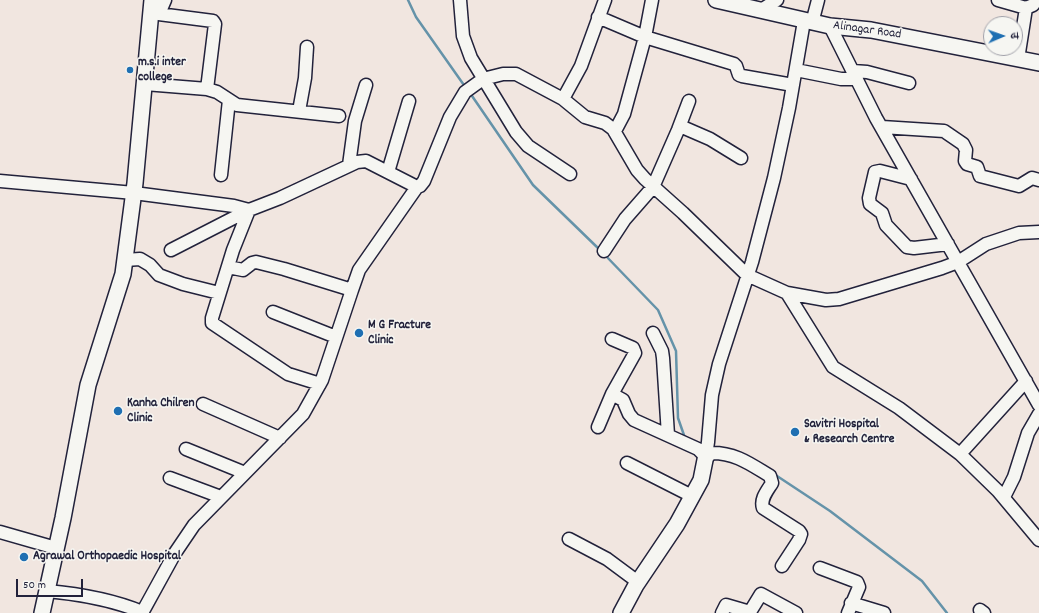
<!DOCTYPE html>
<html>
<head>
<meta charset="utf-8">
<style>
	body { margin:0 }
	#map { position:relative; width:1039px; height:613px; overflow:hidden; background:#f1e6e0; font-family:Dekko,"Playpen Sans Deva",sans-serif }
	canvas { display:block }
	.north { position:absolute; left:983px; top:16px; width:40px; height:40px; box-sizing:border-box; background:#f6f6f2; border:1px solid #a1a1a9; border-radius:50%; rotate:88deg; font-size:11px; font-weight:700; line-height:16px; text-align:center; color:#22223b }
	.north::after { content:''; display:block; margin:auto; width:14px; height:18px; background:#1f6fb2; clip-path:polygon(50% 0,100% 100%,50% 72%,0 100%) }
	.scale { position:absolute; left:16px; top:579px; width:67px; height:18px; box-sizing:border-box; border:2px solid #22223b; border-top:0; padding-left:5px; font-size:12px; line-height:14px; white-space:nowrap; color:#22223b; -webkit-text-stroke:3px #f6f6f2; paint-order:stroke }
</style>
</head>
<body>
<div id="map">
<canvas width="1039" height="613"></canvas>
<div class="north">उ</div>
<div class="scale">50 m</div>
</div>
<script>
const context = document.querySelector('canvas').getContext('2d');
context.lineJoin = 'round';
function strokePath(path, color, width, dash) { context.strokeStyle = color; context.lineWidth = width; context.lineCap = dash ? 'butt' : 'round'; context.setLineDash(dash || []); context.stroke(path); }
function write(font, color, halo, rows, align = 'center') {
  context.font = font + ' Dekko,sans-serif'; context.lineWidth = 3; context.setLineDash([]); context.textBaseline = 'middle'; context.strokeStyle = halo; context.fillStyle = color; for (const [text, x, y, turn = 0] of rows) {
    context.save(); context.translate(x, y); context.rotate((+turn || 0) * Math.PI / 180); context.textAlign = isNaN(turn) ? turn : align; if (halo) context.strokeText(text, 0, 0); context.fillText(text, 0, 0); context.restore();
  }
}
strokePath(new Path2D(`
	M408,0L416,17L466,88
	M470,93L533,185L600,250
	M604,254L658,310L676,351L678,418L685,438
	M774,474L830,511L922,581L947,613`), '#6593a9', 2.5);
const minor = new Path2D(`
	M460,0L463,36L471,58L516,132L528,146L570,174
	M998,0L1026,8
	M761,10L777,0
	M151,13L213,21L215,24L207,89
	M159,14L165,0
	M598,17L645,37L734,64L736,66L739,75L742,76L793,85
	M812,23L818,0
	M830,26L876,118L1039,405
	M1018,59L1026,8L1033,5L1037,0
	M796,70L841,79H857
	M853,71L867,72L909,83
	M145,84L207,89L217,92L237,105L339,116
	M563,99L581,66L605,0
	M299,111L305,78L307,47
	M680,126L710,139L741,158
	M882,127L944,131L963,144L966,150L965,161L967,164L977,167L980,176L1019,186L1032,178L1039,180
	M615,131L624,114L645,37L652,0
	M349,165L355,121L366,85
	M388,172L409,101
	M221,175L229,100
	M911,179L880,171L875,172L869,198L870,204L882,213L886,225L907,247L914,248L948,244
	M0,181L134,193L234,206L249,210L280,198L357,162L366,161L417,187L420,186L424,181L450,117L465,92L483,79L503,74H516L563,99L585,117L605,123L613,129L637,170L645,179L683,213L747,275L787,293L826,300L839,299L942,268L958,262L986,244L1019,233L1039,232
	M249,210L233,250L212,318V323L288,374L320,384
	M171,250L249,210
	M604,251L625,219L653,187L678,130L689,101
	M125,260L140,259L150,265L159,275L183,284L219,293
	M352,290L359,270L417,187
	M787,293L833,367L899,408L960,454L998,491L1039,540
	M273,312L336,337
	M653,333L662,351L663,358L668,435
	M612,394L623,400L629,414L634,420L698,449L705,456
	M203,404L280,438
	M598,427L612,394L635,353L633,348L612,339
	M186,449L245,473
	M960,454L1026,381
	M706,455L708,442L712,395L719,364L752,262L774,178L789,108L804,21
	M705,459L712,453C736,453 750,464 770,476L772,483C767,491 760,499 763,508L799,531L801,534L799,540L782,566
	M627,463L692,496
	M170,478L221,497
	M1004,497L1014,477L1028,433L1039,414
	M0,532L56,548
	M569,539L607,559L638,582
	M820,568L857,582L859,587L848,613
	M47,591C80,594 111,599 142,612
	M851,603L884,613
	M980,610L984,613
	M142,613L175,553L194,525L303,414L322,380L352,290L284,269L256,262L252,263L243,270L228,267
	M722,613L726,605L750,612L761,594L796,613`);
const major = new Path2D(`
	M716,0L830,26L871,30L1039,63
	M42,613L63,518L88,385L123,274L135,183L152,0
	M621,613L636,585L677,524L701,480L706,455`);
strokePath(minor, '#22223b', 15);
strokePath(major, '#22223b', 18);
strokePath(minor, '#f6f6f2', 12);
strokePath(major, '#f6f6f2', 15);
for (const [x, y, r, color] of [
	[130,70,4,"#1f6fb2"],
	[359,333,5,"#1f6fb2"],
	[118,411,5,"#1f6fb2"],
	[795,432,5,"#1f6fb2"],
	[24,557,5,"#1f6fb2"]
]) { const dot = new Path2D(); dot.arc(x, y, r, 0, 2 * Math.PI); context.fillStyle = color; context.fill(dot); strokePath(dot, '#f6f6f2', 1.5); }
write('13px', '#22223b', '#f6f6f2', [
	["Alinagar Road",867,31,8]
]);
write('bold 13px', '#22223b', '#f6f6f2', [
	["m.s.i inter",138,63],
	["college",138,78],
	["M G Fracture",368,326],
	["Clinic",368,341],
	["Kanha Chilren",127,404],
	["Clinic",127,419],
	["Savitri Hospital",804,425],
	["& Research Centre",804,440],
	["Agrawal Orthopaedic Hospital",33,557]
], 'left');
</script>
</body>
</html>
